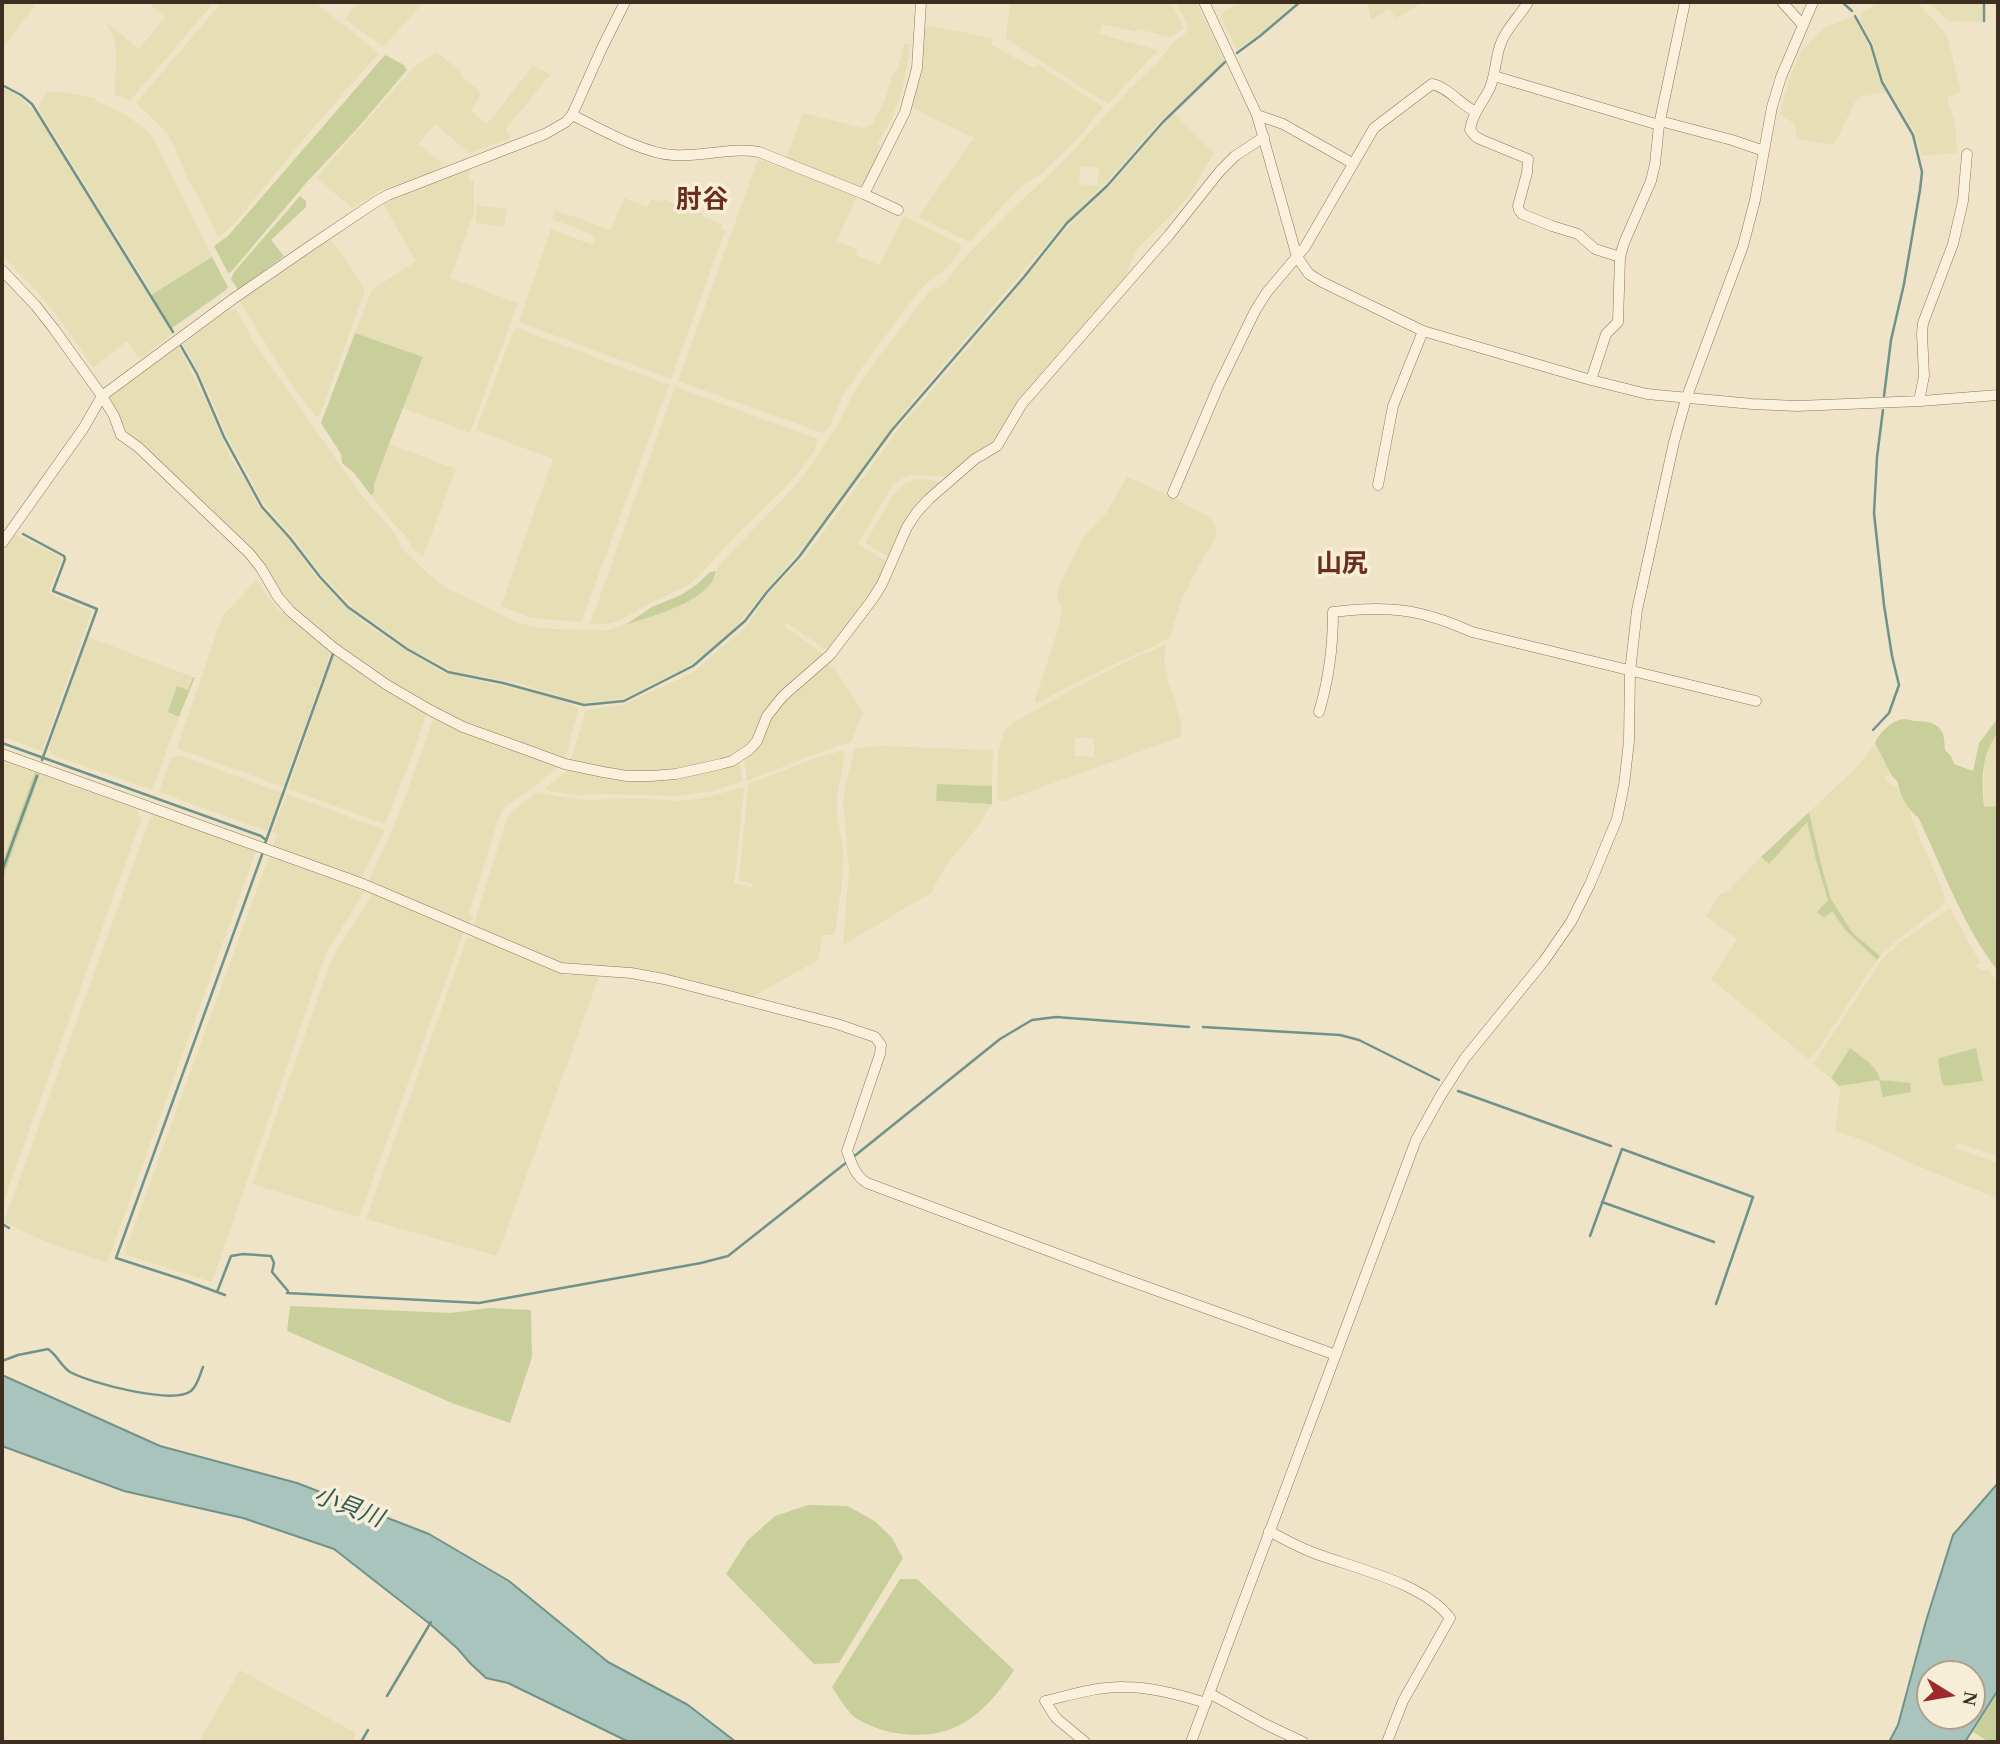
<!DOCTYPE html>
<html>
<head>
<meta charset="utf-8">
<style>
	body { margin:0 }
	#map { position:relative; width:2000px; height:1744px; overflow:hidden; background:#f0e4c8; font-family:"Times New Roman",serif }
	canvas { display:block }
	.frame { position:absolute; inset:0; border:4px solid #3d2e20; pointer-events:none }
	.north { position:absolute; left:1916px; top:1660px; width:70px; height:70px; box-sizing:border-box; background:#f7eed8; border:2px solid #ada18e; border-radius:50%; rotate:101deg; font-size:19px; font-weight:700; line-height:28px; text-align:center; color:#3d2e20 }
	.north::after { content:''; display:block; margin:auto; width:24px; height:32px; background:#9e2a2b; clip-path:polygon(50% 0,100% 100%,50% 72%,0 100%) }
</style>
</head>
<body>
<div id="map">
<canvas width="2000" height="1744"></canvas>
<div class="frame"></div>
<div class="north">N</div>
</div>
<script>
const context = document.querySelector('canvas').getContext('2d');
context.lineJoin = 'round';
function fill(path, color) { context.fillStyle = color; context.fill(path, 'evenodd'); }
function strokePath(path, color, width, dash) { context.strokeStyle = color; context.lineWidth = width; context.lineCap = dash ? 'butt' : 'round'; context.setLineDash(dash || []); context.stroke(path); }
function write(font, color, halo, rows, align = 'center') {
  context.font = font + ' "Times New Roman","Noto Sans JP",serif'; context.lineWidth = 7; context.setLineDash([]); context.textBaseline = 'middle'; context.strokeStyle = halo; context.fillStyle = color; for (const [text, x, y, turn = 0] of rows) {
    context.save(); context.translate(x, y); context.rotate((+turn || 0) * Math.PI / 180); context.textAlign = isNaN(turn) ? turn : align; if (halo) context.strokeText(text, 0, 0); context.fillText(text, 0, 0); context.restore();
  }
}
fill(new Path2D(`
	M2,2H37L2,49Z
	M147,2H214L130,101L115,95L116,49L113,36L106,22L139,49L165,17Z
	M222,2H314L379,53L308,134L233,225L218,238L209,218L185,173L173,143L164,130L136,103Z
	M358,2H424L386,44L382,46L345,19Z
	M1010,2H1171L1184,28L1171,37L1137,29L1136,32L1102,24L1099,34L1158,50L1108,104L1008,40L1006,36Z
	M1175,2H1196L1224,60L1203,82L1162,119L1109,179L1062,226L906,409L818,529L732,631L686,668L622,699L582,703L517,683L453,671L411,649L355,609L321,574L291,534L261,500L252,481L230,442L206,387L183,344L214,320L232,309L237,310L253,341L362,496L397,536L401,548L431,576L446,588L519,623L534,627L555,629L609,630L690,601L715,577L719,565L797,484L809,468L836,428L853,394L874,363L929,292L932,289L941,287L958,265L1009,212L1064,161L1130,88L1157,63L1172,44L1186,33L1188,29L1187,24ZM1081,166L1099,168L1097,186L1079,184Z
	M1242,2H1296L1263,31L1237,50L1221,18L1224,11Z
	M1367,2H1424L1396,18L1389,9L1374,19H1371Z
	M1879,2H1917L1947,35L1961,92L1949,96L1948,102L1955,123L1957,153L1921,156L1915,133L1884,81L1878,65L1873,43L1859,19L1861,17L1860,14Z
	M1928,2H1982V22L1949,21Z
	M1854,16L1872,52L1878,76L1886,93H1875L1869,97L1864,94L1856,100L1834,145L1797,139L1796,128L1793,123L1780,114L1790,77L1800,53L1824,28Z
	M926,25L967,33L993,39L992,45L1034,68L1037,64L1043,68L1103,107L1082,134L1042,173L1019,188L970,242L918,217L974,138L909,106Z
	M904,43L911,45L901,95L891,120L877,144L881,147L878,152L880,154L862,188H858L785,161L803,113L863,128L872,125L885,100L893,73L897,71Z
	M436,52L459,70L464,79L479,90L480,95L471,111L487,124L533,66L551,74L506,129L510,139L469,153L435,124L418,144L442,162L439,167L433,172L379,191L353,208L316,178L413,68Z
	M2,87L21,98L35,112L172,334L140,359L127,341L93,368L72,336L43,298L2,255Z
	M46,92H63L95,98L97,102L123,113L144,128L152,136L212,257L153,294L38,108Z
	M1174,113L1214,153L1191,192L1183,203L1139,247L1133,256L1126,276L1019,398L996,441L975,453L951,475L947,477L913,475L903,478L892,486L858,544L889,563L879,583L829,652L787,623L784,626L826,656L803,676L753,741L730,758L684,769L657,772H628L588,765L571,760L586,710L623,705L692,673L746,627L766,597L811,549L902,424L940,381L1066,229L1112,184Z
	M758,159L857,195L837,241L858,250L856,255L879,265L904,216L959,244L962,248L948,267L923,286L861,369L842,397L831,424L823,433L678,381Z
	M470,167L469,180L474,181V213L450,278L518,303L470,433L403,408L423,357L355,333L372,290L416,261L383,204Z
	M624,198L647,207L651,199L660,202L663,199L703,214V217L722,224L721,229L725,231L671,379L519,322L551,229L593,245L595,240L593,235L552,219L555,210L611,230Z
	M476,205L507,209L504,227L476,223Z
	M331,240L341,252L365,290L320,415L316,417L291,384L239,301L325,242Z
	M517,328L669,385L581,622L531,618L501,606L553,459L476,430L513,332Z
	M178,345L201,391L232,460L247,483L256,503L288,538L316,577L363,622L397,645L442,672L535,693L558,699L579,708L565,759L465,723L392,686L315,629L284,601L264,564L253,549L211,508L127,432L109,398Z
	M675,387L818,439L815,449L807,462L787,486L739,532L700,575L688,585L653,602L621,620L607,624H590Z
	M389,444L456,469L423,557L414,550L405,535L393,523L371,495Z
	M1127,477L1168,495L1211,518L1217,530L1214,540L1193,576L1179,606L1170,638L1077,682L1036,704L1035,700L1060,623L1062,609L1057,598L1058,589L1083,537L1106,513Z
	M920,479L940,481L941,484L890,558L865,543L894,494L906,483Z
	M15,534L62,558L48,593L92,611L42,751L2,737V553Z
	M256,580L277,609L281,612L283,609L332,650L283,787L177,748L222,617Z
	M88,637L193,677L188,690L177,687L168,712L179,717L152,790L53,755L49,750L51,741Z
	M1164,645L1166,647L1164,658L1169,684L1173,693L1182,727L1180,737L1004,801H999L997,795L998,752L1005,730L1013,723L1060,696L1115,667ZM1075,738H1094V757L1075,756Z
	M335,651L426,711V714L414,751L385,824L288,789Z
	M827,664L835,669L863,713L851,742L820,752L747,781L744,759L758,746L771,715L790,693Z
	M434,717L557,765V767L537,785L506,806L501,811L469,913L473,917L469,924L368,883L399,814Z
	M1998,733V798L1996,799V806L1984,807V760L1991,742Z
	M1875,744L1891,773L1886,776V781L1898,789L1906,801L1915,827L1943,891L1945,900L1944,904L1896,941L1880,956L1852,932L1831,899L1823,872L1809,812L1855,769Z
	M881,746L993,750L992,786L938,784L936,801L992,804L976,829L945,867L931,893L843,945L849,870L843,802L844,792L854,750L857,748Z
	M841,751L845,754L837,797V814L843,848V873L835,935H823L818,960L752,997L690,982L651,971L633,968L580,966L561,963L474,927L476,917L507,819L511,812L538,792L567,798L586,800L634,798L679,801L709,797L742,787L744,790L734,883L752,887L753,884L739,880L748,786L750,783L819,757Z
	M179,755L282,793L267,831L159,792L171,758Z
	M2,760L35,772L2,864Z
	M739,761L743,781L713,791L677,796L610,794L581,795L548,791L545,788L571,768L620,778Z
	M40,774L139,810L137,815L142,817L2,1206V881Z
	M287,794L385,830L362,877L360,878L273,846L277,835L272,832Z
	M152,813L256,851L107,1263L53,1245L4,1222Z
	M1807,821L1816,860L1832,911L1845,930L1877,960L1815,1054L1808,1059L1711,979L1737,939L1706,916L1720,894L1727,892L1761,857L1769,863Z
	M269,856L365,891L327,951L212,1282L124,1254Z
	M374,892L464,931L359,1217L252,1184L332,958Z
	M1950,908L1980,963L1974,966L1985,971L1988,969L1998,983V1156L1958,1143L1955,1148L1998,1163V1199L1899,1158L1860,1139L1835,1131L1840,1094L1839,1086L1879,1080L1850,1048L1831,1078L1813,1064L1882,959L1903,940ZM1976,1049L1983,1081L1940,1058L1950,1056Z
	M475,936L564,975L600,974L497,1256L366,1219L467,938L474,939Z
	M240,1670L356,1733L352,1742H199Z`), '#e6deb5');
fill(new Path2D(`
	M385,55L404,65L407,70L356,130L307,182L231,272L228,273L214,246L228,236Z
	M300,196L306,201V207L271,240L284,256L238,290L231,279L234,272Z
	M212,257L228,287L226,290L172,328L151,295Z
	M355,333L423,357L389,444L374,485V492L371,495L354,473L342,463L341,454L321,423Z
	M716,571C711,602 651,616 625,625L652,607L681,595L696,585L710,572Z
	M193,677H195L179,717L168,712L177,686L188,690Z
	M1998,718V733C1980,755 1982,781 1984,807L1996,806V799L1998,798V971C1962,925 1943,869 1918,817C1909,812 1898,792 1898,782L1892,776L1875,743C1879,733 1892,720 1904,719C1907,719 1911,720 1914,721C1923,721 1934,721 1940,729C1945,735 1944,742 1945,750L1951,756L1954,764L1973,771L1979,743Z
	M35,772L40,774L2,881V864Z
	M937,784L992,786V804L936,801Z
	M1809,812L1823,872L1831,899L1852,932L1880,956L1877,960L1845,930L1832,911L1824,918L1817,912L1828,900L1816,860L1807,822L1769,864L1761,857Z
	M1850,1048C1861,1057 1877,1065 1880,1080L1910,1083L1911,1092L1883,1097L1879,1080L1839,1086L1831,1078Z
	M1976,1048L1983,1081L1945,1086L1942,1083L1938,1060L1940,1058Z
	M290,1306L451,1313L490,1308L531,1310L532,1357L510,1423L452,1403L287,1331Z
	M808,1505L848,1506L876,1522L892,1538L903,1558L839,1663L814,1664L726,1574L747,1541L775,1516Z
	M900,1579H917L1014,1670C983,1717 951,1744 890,1732C878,1729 860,1723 851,1714C844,1706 838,1696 832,1687Z
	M1998,1692V1742H1989L1973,1732Z`), '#c9cf9b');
const water = new Path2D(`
	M2,1375L160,1446L297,1483L429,1534L509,1581L608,1662L688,1705L736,1742H629L508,1683L486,1678L470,1663L458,1649L430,1624L334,1549L243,1518L124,1491L2,1446Z
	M1998,1483V1690L1965,1742H1889L1898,1725L1926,1621L1953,1535ZM1930,1674H1972V1716H1930Z`);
fill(water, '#a9c4bc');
strokePath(water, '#6f938a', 2);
strokePath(new Path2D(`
	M1842,2L1852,11
	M1855,16L1871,45L1882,82L1913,135L1922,172L1920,190L1904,284L1891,340L1884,396
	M1984,21V2
	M1237,53L1260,36L1300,2
	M2,85L21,95L32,104L173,332
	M181,346L197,374L224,437L262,507L290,538L320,577L348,607L407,649L448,672L503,683L584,705L624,701L693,666L745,621L767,592L799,557L892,430L1024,277L1067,223L1107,186L1163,122L1225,62
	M23,534L64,556L65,559L53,591L97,609L42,760
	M1873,730L1889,713L1899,685L1892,656L1884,605L1874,513L1877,457L1883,410
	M2,743L261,836L266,840L265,845
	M266,841L334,651
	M2,871L37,776
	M1203,1027L1340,1035L1359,1040L1439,1080
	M1458,1091L1611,1146
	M852,1158L1000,1039L1032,1020L1056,1017L1189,1027
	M1602,1202L1714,1242
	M4,1225L9,1228
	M1590,1236L1622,1149L1753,1197L1716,1304
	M217,1292L231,1256L243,1254L271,1256L274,1263L272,1272L288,1291
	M287,1293L479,1303L701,1263L728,1256L847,1162
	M225,1295L187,1281L116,1258L263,852
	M2,1361L18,1355L48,1349C57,1355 61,1366 70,1372C90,1383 173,1405 191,1391C198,1385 200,1374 203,1367
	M387,1696L431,1622
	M361,1742L368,1730`), '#6f938a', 2.5);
const minor = new Path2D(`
	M1204,2L1257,115L1297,257L1309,274L1322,282L1423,331L1591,380L1647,394L1752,404L1797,406L1921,401L1998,395
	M1528,2C1520,16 1507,27 1501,43C1495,58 1496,75 1489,90C1482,103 1472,115 1470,130L1476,137L1482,140L1528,159L1527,173L1518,206L1519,210L1522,214L1552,226L1578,234L1595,249L1620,257
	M1782,2L1802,24
	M1494,76L1659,125
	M572,115C599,128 644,154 673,155C702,157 730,147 759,152L864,194L898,210
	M1257,115L1283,124L1352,163
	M1660,121L1732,140L1764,151
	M864,194L905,112L917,68L921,2
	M2,270L36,306L54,329L102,396L114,416L121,435L138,447L249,553L261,568L278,597L290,611L334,648L387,685L430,710L463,727L527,750L565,764L603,772L627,776H651L676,774L721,764L732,761L750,749L757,741L767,716L783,696L830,655L872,600L882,584L907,527L917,512L929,499L975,459L997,446L1022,404L1169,235L1220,171L1235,156L1264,137
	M1591,380L1606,334L1618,322L1620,257L1624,243L1651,181L1655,164L1659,125L1685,2
	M1919,401L1924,376L1922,333L1923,323L1953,244L1963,201L1967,154
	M1378,485L1393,406L1423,331
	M1173,493L1218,387L1255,311L1267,292L1305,247L1374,128L1432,84C1448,87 1461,105 1476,112
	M2,543L83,429L102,396L233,299L310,246L377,201L388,195L545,134L566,122L572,115L602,48L625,2
	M1319,712C1329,679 1333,647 1333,612C1388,605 1421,609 1472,632L1756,701
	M2,754L363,884L561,968L631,973L664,979L837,1024L875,1037L881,1045L880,1054L847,1151C852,1165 855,1175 867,1183L1108,1273L1336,1355
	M1269,1531C1284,1539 1298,1547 1314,1553C1354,1568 1424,1583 1450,1618L1403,1701L1387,1742
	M1209,1693L1265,1724L1303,1742
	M1085,1742L1056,1718L1045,1701C1071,1695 1099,1686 1125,1687C1151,1687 1181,1695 1206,1703
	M1191,1742L1416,1140L1441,1095L1465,1058L1544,961L1571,922L1590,884L1617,819L1624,785L1629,741L1630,672L1637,610L1674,442L1686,399L1743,246L1755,200L1772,107L1781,77L1813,2`);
strokePath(minor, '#8d765c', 11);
strokePath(minor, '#faf1dc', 10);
write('italic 24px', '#2f5d5a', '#f7eed8', [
	["小貝川",348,1508,21]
]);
write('bold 26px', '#6b2e1e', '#f7eed8', [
	["肘谷",702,201],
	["山尻",1342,565]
]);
</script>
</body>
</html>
